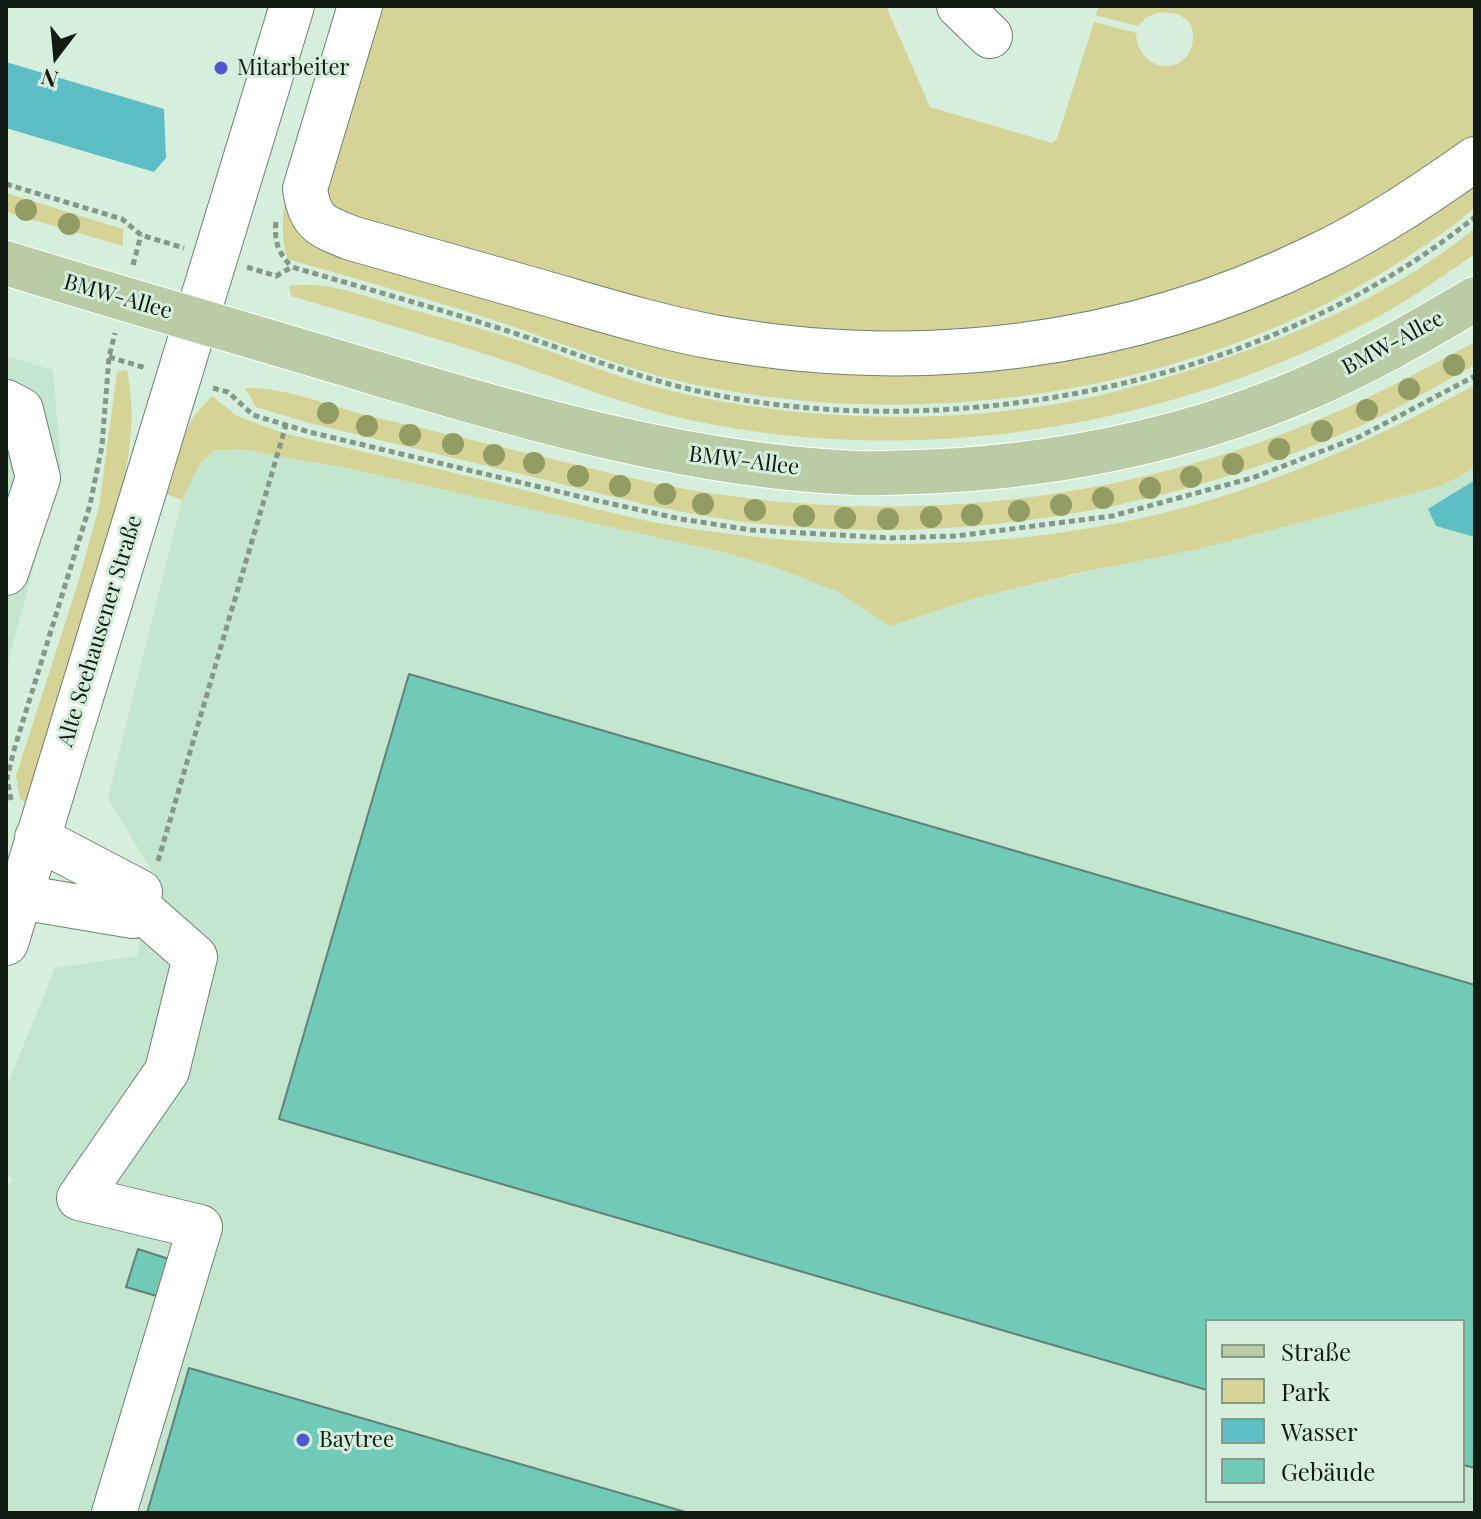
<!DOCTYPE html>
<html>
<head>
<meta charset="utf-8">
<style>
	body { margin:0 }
	#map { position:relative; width:1481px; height:1519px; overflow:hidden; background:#d5efdc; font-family:"Playfair Display",serif }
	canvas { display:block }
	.frame { position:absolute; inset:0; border:8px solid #111b14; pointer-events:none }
	.legend { position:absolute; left:1205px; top:1319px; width:260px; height:184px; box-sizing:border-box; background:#d5efdc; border:2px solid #879a8c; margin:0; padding:10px 14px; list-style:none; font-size:24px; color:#111b14 }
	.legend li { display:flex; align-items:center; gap:16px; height:40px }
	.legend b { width:40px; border:2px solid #879a8c }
	.north { position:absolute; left:16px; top:16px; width:80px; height:80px; -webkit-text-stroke:6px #d5efdc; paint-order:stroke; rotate:196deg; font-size:22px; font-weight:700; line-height:32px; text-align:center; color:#111b14 }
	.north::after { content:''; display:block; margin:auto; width:28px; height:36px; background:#111b14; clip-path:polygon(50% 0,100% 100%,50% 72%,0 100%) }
</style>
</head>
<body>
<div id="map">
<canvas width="1481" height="1519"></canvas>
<div class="frame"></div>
<ul class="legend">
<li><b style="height:10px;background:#b9cca6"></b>Straße</li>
<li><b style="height:22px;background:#d6d396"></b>Park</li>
<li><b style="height:22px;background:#5ebec6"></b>Wasser</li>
<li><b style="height:22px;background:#70cab7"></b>Gebäude</li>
</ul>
<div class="north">N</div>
</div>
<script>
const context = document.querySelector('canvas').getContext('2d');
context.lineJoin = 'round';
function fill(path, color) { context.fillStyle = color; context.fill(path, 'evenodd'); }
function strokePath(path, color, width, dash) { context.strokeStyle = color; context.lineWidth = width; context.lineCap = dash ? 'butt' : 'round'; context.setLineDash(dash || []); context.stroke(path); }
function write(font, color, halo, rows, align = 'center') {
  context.font = font + ' "Playfair Display",serif'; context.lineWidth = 6; context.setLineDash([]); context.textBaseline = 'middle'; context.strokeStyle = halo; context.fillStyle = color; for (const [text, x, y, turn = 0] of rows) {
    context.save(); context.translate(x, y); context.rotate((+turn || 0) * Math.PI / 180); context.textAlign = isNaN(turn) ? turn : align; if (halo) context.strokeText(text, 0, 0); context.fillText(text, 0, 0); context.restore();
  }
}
fill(new Path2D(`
	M6,356L53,370L61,467L6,669Z
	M239,449L351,469L722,552L772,566L838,592L890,626L976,598L1340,512L1441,486L1475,468V1513H6V1189L13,1180L6,1174V1088L55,968L137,956L155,876L108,798L182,500L200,463L214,451ZM1207,1321H1463V1501H1207Z`), '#c4e6ce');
fill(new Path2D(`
	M341,6H886L930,107L1052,143L1057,139L1094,22L1136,33C1137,68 1179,79 1191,48C1204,13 1158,0 1138,26L1095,15L1099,6H1475V208C1264,379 961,440 697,385C633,372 573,347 511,326C438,301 362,281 288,259C266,205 323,64 341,6Z
	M6,193L123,229V246L6,212Z
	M1475,228V254C1441,277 1407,302 1370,321C1166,428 917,469 690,420C625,406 564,380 500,359C431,336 361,317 291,296L289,286C327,280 363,296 399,306C435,316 471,325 507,337C547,349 585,365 625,378C769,423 955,429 1101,395C1152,383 1202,367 1251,349C1332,319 1408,283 1475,228Z
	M1475,342V365C1434,387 1394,412 1351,430C1164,512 957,546 753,523C683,515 613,497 545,480C466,461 388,442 309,423L256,407L245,388C287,387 329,406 369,416C448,434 527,453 606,472C836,530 1082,515 1303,426C1362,403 1419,372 1475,342Z
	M127,370C144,450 109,534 86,609C66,674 47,738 27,803L20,799L16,776L78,583L99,507L117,372Z
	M1475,385V468L1441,486L1198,549L1078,573L976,598L890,626L838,592L772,566L722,552L351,469L239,449L214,451L200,463L182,500L159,491L193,417L212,396L237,416L283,433C359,451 436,468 512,487C568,501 624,518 681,527C848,554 1033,551 1197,504C1295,476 1386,433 1475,385Z`), '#d6d396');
fill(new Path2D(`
	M6,62L164,109L166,158L154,172L6,128Z
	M1475,480V537L1436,526L1428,509Z`), '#5ebec6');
const building = new Path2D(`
	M409,674L1475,985V1468L1463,1465V1321H1207V1390L279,1119Z
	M138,1249L172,1260L160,1297L126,1287Z
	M189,1368L689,1513H147Z`);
fill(building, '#70cab7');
strokePath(building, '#62817a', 2);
const minor = new Path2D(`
	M360,6L305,189C310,223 321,226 351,238C419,258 487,277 555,296C607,311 660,327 713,337C919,374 1127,349 1315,257C1372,230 1424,195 1475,159
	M959,6L990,36
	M6,402L21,410L38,478L6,573
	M20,897L133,916L140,892L37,838
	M6,943L292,6
	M114,1513L200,1227L79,1198L167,1071L195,957L136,905`);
const major = new Path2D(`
	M6,263C129,301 252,336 375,373C532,419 690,466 855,473C875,474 896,472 917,472C1046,468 1179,442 1298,392C1360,366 1418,333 1475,299`);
strokePath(minor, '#6b8372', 46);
strokePath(major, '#fff', 46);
strokePath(new Path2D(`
	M6,184L122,219L141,235L184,248
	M276,222C274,241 278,253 292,267
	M133,265L141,235
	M247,267L276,276L292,267C364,288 436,308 508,331C570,351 629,375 693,390C950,449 1269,383 1475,217
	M109,357L146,368
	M213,388L228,392L253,415L309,432L590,499L681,519L751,530L891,538L956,536L1112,516L1252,478L1359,437L1475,376
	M11,800L7,778L14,750L90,505L102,446L109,357L115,333
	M158,861L286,425`), '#849789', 5, [6, 4]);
strokePath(minor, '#fff', 44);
strokePath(major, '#b9cca6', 44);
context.fillStyle = '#939c63';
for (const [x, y] of [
	[26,210],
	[69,224],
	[1454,365],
	[1409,389],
	[1367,410],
	[328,413],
	[367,426],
	[1322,431],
	[410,435],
	[453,444],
	[1279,449],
	[494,455],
	[534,463],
	[1233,464],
	[578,476],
	[1191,477],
	[620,486],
	[1150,488],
	[665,494],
	[1103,498],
	[703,504],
	[1061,505],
	[755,510],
	[1019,511],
	[972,515],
	[804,516],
	[931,517],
	[845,518],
	[888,519]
]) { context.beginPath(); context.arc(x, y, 11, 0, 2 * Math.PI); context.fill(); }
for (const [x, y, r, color] of [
	[221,68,8,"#5158cf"],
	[303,1440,8,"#5158cf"]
]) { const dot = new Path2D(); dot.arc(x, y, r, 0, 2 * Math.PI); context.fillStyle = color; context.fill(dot); strokePath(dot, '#d5efdc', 3); }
write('22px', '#111b14', '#d5efdc', [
	["Mitarbeiter",237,68],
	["Baytree",319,1440]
], 'left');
write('22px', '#111b14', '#d5efdc', [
	["BMW-Allee",118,297,16],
	["BMW-Allee",1393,343,-28],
	["BMW-Allee",744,461,7],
	["Alte Seehausener Straße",100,631,-73]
]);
</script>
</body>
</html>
